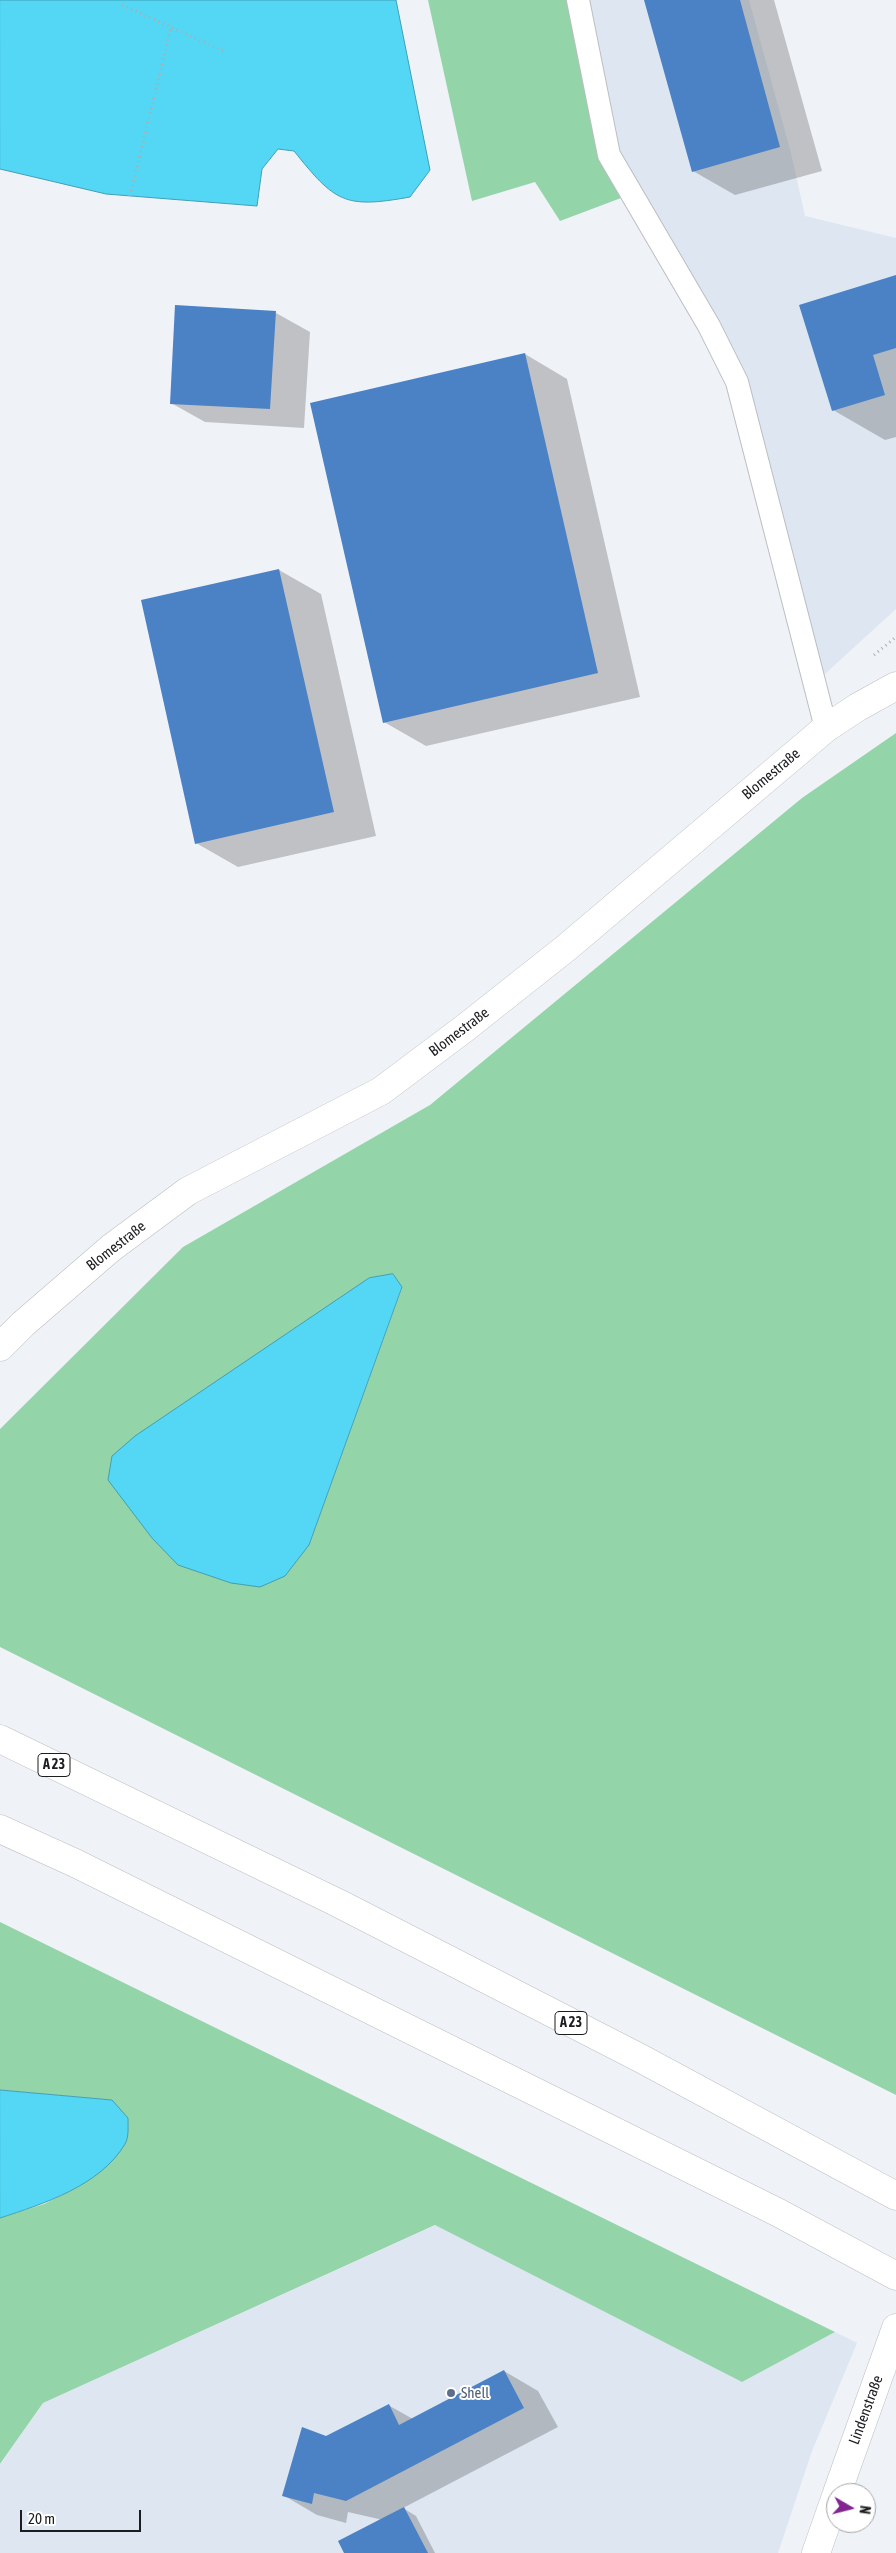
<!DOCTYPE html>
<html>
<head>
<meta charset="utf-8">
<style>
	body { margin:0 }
	#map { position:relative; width:896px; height:2553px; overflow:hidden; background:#eff2f7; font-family:"Asap Condensed",sans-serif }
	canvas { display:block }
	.north { position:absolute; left:826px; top:2483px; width:50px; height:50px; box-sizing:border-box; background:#fff; border:1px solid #a4a5a5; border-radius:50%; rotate:98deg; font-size:14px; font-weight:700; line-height:20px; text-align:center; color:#1c1d1f }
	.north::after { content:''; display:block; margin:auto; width:18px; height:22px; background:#822591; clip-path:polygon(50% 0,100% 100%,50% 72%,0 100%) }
	.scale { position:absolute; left:20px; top:2510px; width:121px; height:22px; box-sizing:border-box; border:2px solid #1c1d1f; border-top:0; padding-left:6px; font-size:15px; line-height:18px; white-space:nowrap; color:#1c1d1f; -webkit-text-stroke:4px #fff; paint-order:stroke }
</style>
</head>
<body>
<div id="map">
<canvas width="896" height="2553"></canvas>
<div class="north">N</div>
<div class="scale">20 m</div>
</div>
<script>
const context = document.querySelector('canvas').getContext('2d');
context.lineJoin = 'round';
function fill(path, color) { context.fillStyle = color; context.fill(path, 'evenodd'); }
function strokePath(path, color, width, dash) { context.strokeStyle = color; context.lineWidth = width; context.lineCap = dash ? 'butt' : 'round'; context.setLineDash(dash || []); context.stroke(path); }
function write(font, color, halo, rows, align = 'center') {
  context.font = font + ' "Asap Condensed",sans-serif'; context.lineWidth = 4; context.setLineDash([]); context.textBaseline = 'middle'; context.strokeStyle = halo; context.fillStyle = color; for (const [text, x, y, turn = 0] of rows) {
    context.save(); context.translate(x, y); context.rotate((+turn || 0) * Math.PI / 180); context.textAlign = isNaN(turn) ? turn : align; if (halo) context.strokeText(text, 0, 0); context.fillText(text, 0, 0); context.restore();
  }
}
fill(new Path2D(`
	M573,0H749L791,153L805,216L896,238V609L815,683L747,423L639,193L621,198Z
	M436,2225L742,2382L835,2332L857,2343L812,2451L778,2553H0V2465L43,2403Z`), '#dee6f1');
fill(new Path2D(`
	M428,0H573L621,198L560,221L535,182L472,201Z
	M896,733V2095L0,1647V1429L183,1247L430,1105L802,798ZM393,1274L402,1288L309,1545Z
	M0,1922L835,2332L742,2382L435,2225L43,2403L0,2464V2218L44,2204L80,2186L112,2100L0,2090Z`), '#94d4a9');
const water = new Path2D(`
	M0,0H396L430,170L410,197C344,209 335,202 294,151L278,149L262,169L257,206L106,194L0,169Z
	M393,1274L402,1287L309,1545L285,1576L260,1587L231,1583L178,1565L152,1538L108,1480L112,1456L135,1436L369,1278Z
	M0,2090L112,2100L128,2118C128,2125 129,2138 125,2144C100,2186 43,2204 0,2218Z`);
fill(water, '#53d7f4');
strokePath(water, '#429fb4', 1);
fill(new Path2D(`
	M646,0H774L822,171L735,195L693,171Z
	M896,277V437L885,440L833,410Z
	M276,313L310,332L304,428L205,422L171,403Z
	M525,354L567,379L640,697L426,746L384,722Z
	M279,570L321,594L376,836L238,867L196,843Z
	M504,2371L538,2391L558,2427L403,2508L416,2516L435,2553H346L383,2520L348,2512L346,2523L317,2515L283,2495L327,2437L388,2405L413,2419Z`), '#0003');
fill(new Path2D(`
	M644,0H740L780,147L692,172Z
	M896,275V348L873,355L885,395L832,411L799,305Z
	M175,305L276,311L270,409L170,404Z
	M525,353L598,673L383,723L310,403Z
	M279,569L334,812L195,844L141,600Z
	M504,2370L524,2408L346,2501L314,2493L312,2504L282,2496L302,2427L326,2436L389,2404L399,2425Z
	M404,2507L428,2553H344L338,2541Z`), '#4b81c5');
const service = new Path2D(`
	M578,0L609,155L709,326L737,382L826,728`);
const minor = new Path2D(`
	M0,1347L23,1324L111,1248L188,1191L381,1091L465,1028L566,948L826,728L858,707L896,686`);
const primary = new Path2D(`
	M837,2493L896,2328
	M816,2553L836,2496`);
const motorway = new Path2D(`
	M0,1739L338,1903L640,2058L896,2196
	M0,1829L75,1863L779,2213L896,2276`);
strokePath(service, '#bbbec3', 24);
strokePath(minor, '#bbbec3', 29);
strokePath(primary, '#bbbec3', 29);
strokePath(motorway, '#bbbec3', 29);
strokePath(new Path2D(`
	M122,5L224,51
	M130,196L171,27
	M874,655L896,637`), '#abadb1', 3, [1, 4]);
strokePath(service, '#fff', 22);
strokePath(minor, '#fff', 28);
strokePath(primary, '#fff', 28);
strokePath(motorway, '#fff', 28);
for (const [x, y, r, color] of [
	[451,2393,5,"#5c6f8a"]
]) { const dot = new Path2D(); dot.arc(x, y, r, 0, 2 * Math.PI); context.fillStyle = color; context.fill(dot); strokePath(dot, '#fff', 2); }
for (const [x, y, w] of [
	[54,1765,32],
	[571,2023,32]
]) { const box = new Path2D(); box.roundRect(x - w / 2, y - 11.5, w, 23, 4); context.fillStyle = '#fff'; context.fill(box); strokePath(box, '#1c1d1f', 1); }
write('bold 14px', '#1c1d1f', null, [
	["A 23",54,1765],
	["A 23",571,2023]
]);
write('15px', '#1c1d1f', '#fff', [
	["Blomestraße",771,774,-40],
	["Blomestraße",459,1032,-37],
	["Blomestraße",116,1246,-38],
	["Lindenstraße",866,2410,-70]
]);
write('15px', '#4e5e75', '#fff', [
	["Shell",461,2393]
], 'left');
</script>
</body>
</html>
